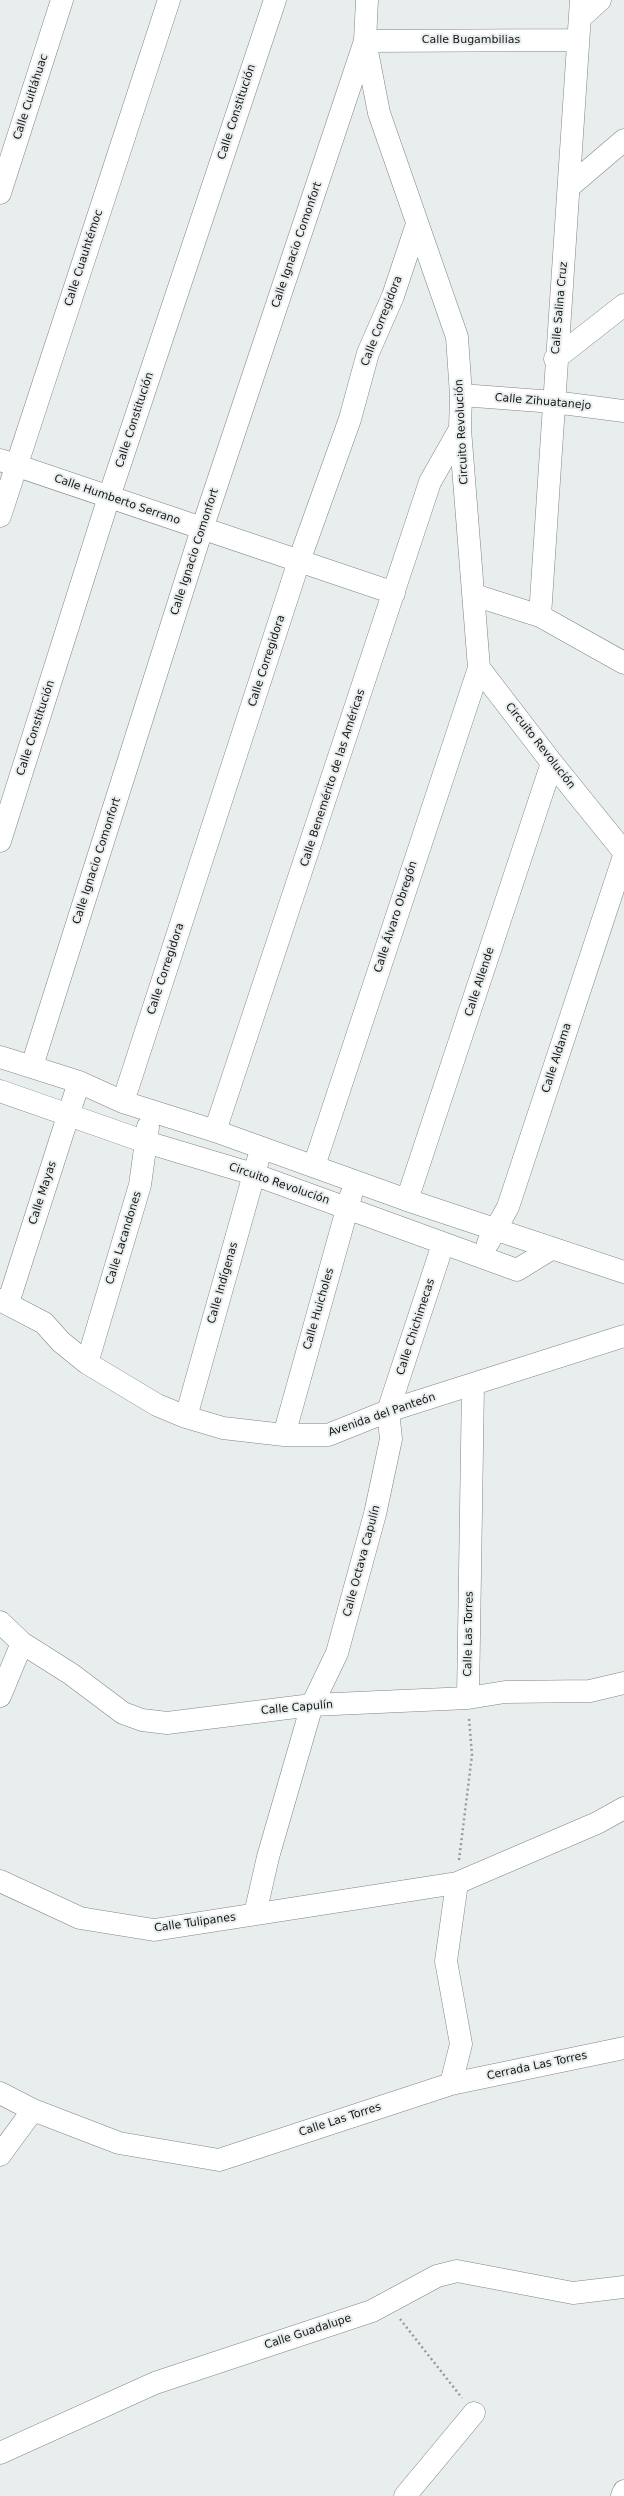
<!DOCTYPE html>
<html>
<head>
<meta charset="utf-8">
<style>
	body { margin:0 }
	canvas { display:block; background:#e8edee }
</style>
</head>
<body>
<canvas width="624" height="2496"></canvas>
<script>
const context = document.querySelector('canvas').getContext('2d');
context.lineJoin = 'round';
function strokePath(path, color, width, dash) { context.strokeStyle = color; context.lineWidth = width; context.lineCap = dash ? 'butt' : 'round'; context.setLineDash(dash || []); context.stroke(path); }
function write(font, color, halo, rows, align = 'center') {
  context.font = font + ' "DejaVu Sans",sans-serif'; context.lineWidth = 4; context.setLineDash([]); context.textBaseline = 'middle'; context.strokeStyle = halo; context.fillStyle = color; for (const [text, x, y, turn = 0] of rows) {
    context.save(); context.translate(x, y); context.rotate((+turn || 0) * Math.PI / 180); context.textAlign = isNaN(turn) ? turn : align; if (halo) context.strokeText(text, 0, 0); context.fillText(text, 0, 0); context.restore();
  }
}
const minor = new Path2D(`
	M367,0L365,41L379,113L457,337L461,395L460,429L479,668L552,763L624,852
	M580,18L600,0
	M569,187L624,140
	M0,193L62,0
	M555,359L624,305
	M461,395L554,402L624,411
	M0,460L394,593
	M0,516L169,0
	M474,595L540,616L624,663
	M540,616L581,0
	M0,841L109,497L275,0
	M0,1057L79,1082L123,1102L215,1131L407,1200L624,1272
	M32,1066L202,529L365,41L577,40
	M0,1091L146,1142L253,1174L517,1270L551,1249
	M123,1102L299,561L350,419L368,353L393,296L417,224
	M215,1131L430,482L460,429
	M314,1166L479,668
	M407,1200L552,763
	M488,1243L508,1207L624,856
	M0,1300L44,1323L61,1342L87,1363L157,1405L186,1417L223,1428L284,1435H328L388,1411L624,1336
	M8,1303L79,1082
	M87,1363L140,1185L148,1127
	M186,1417L258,1160
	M284,1435L351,1195
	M0,1622L22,1643L71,1674L123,1713L142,1720L167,1723L312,1705L468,1698L505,1692L590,1691L624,1683
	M0,1696L22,1643
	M468,1698L473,1385
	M0,1881L80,1918L154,1930L457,1883L597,1823L624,1808
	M255,1914L268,1857L312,1705L337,1653L375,1514L391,1439L388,1411L443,1244
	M451,2084L461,2044L446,1961L457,1883
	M0,2093L33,2110L119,2143L219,2160L451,2084L624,2048
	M0,2155L33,2110
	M0,2453L155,2383L372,2311L437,2276L457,2271L573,2293L624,2287
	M405,2496L474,2413
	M622,2496L624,2491`);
strokePath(minor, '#808585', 23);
strokePath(new Path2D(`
	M459,1860L472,1755L469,1718
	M400,2319L462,2398`), '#989b9c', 2.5, [2, 3]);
strokePath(minor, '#fff', 22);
write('11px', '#141515', '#e8edee', [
	["Calle Bugambilias",471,40],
	["Calle Cuitláhuac",31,97,-72],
	["Calle Constitución",237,112,-72],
	["Calle Ignacio Comonfort",297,245,-71],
	["Calle Cuauhtémoc",84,258,-72],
	["Calle Salina Cruz",560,308,-85],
	["Calle Corregidora",382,321,-69],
	["Calle Zihuatanejo",543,402,5],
	["Calle Constitución",135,420,-72],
	["Circuito Revolución",462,432,-93],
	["Calle Humberto Serrano",117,500,19],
	["Calle Ignacio Comonfort",195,552,-72],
	["Calle Corregidora",267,661,-72],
	["Calle Constitución",36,728,-72],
	["Circuito Revolución",540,746,52],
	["Calle Benemérito de las Américas",333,778,-72],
	["Calle Ignacio Comonfort",97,861,-72],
	["Calle Álvaro Obregón",396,917,-72],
	["Calle Corregidora",166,969,-72],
	["Calle Allende",480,982,-72],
	["Calle Aldama",557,1058,-72],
	["Circuito Revolución",279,1184,19],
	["Calle Mayas",43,1193,-72],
	["Calle Lacandones",124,1238,-73],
	["Calle Indígenas",223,1283,-74],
	["Calle Huicholes",319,1309,-74],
	["Calle Chichimecas",416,1327,-72],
	["Avenida del Panteón",382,1415,-19],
	["Calle Octava Capulín",362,1561,-75],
	["Calle Las Torres",469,1634,-89],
	["Calle Capulín",297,1708,-5],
	["Calle Tulipanes",195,1923,-8],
	["Cerrada Las Torres",537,2066,-12],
	["Calle Las Torres",340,2120,-18],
	["Calle Guadalupe",308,2332,-18]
]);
</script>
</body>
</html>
